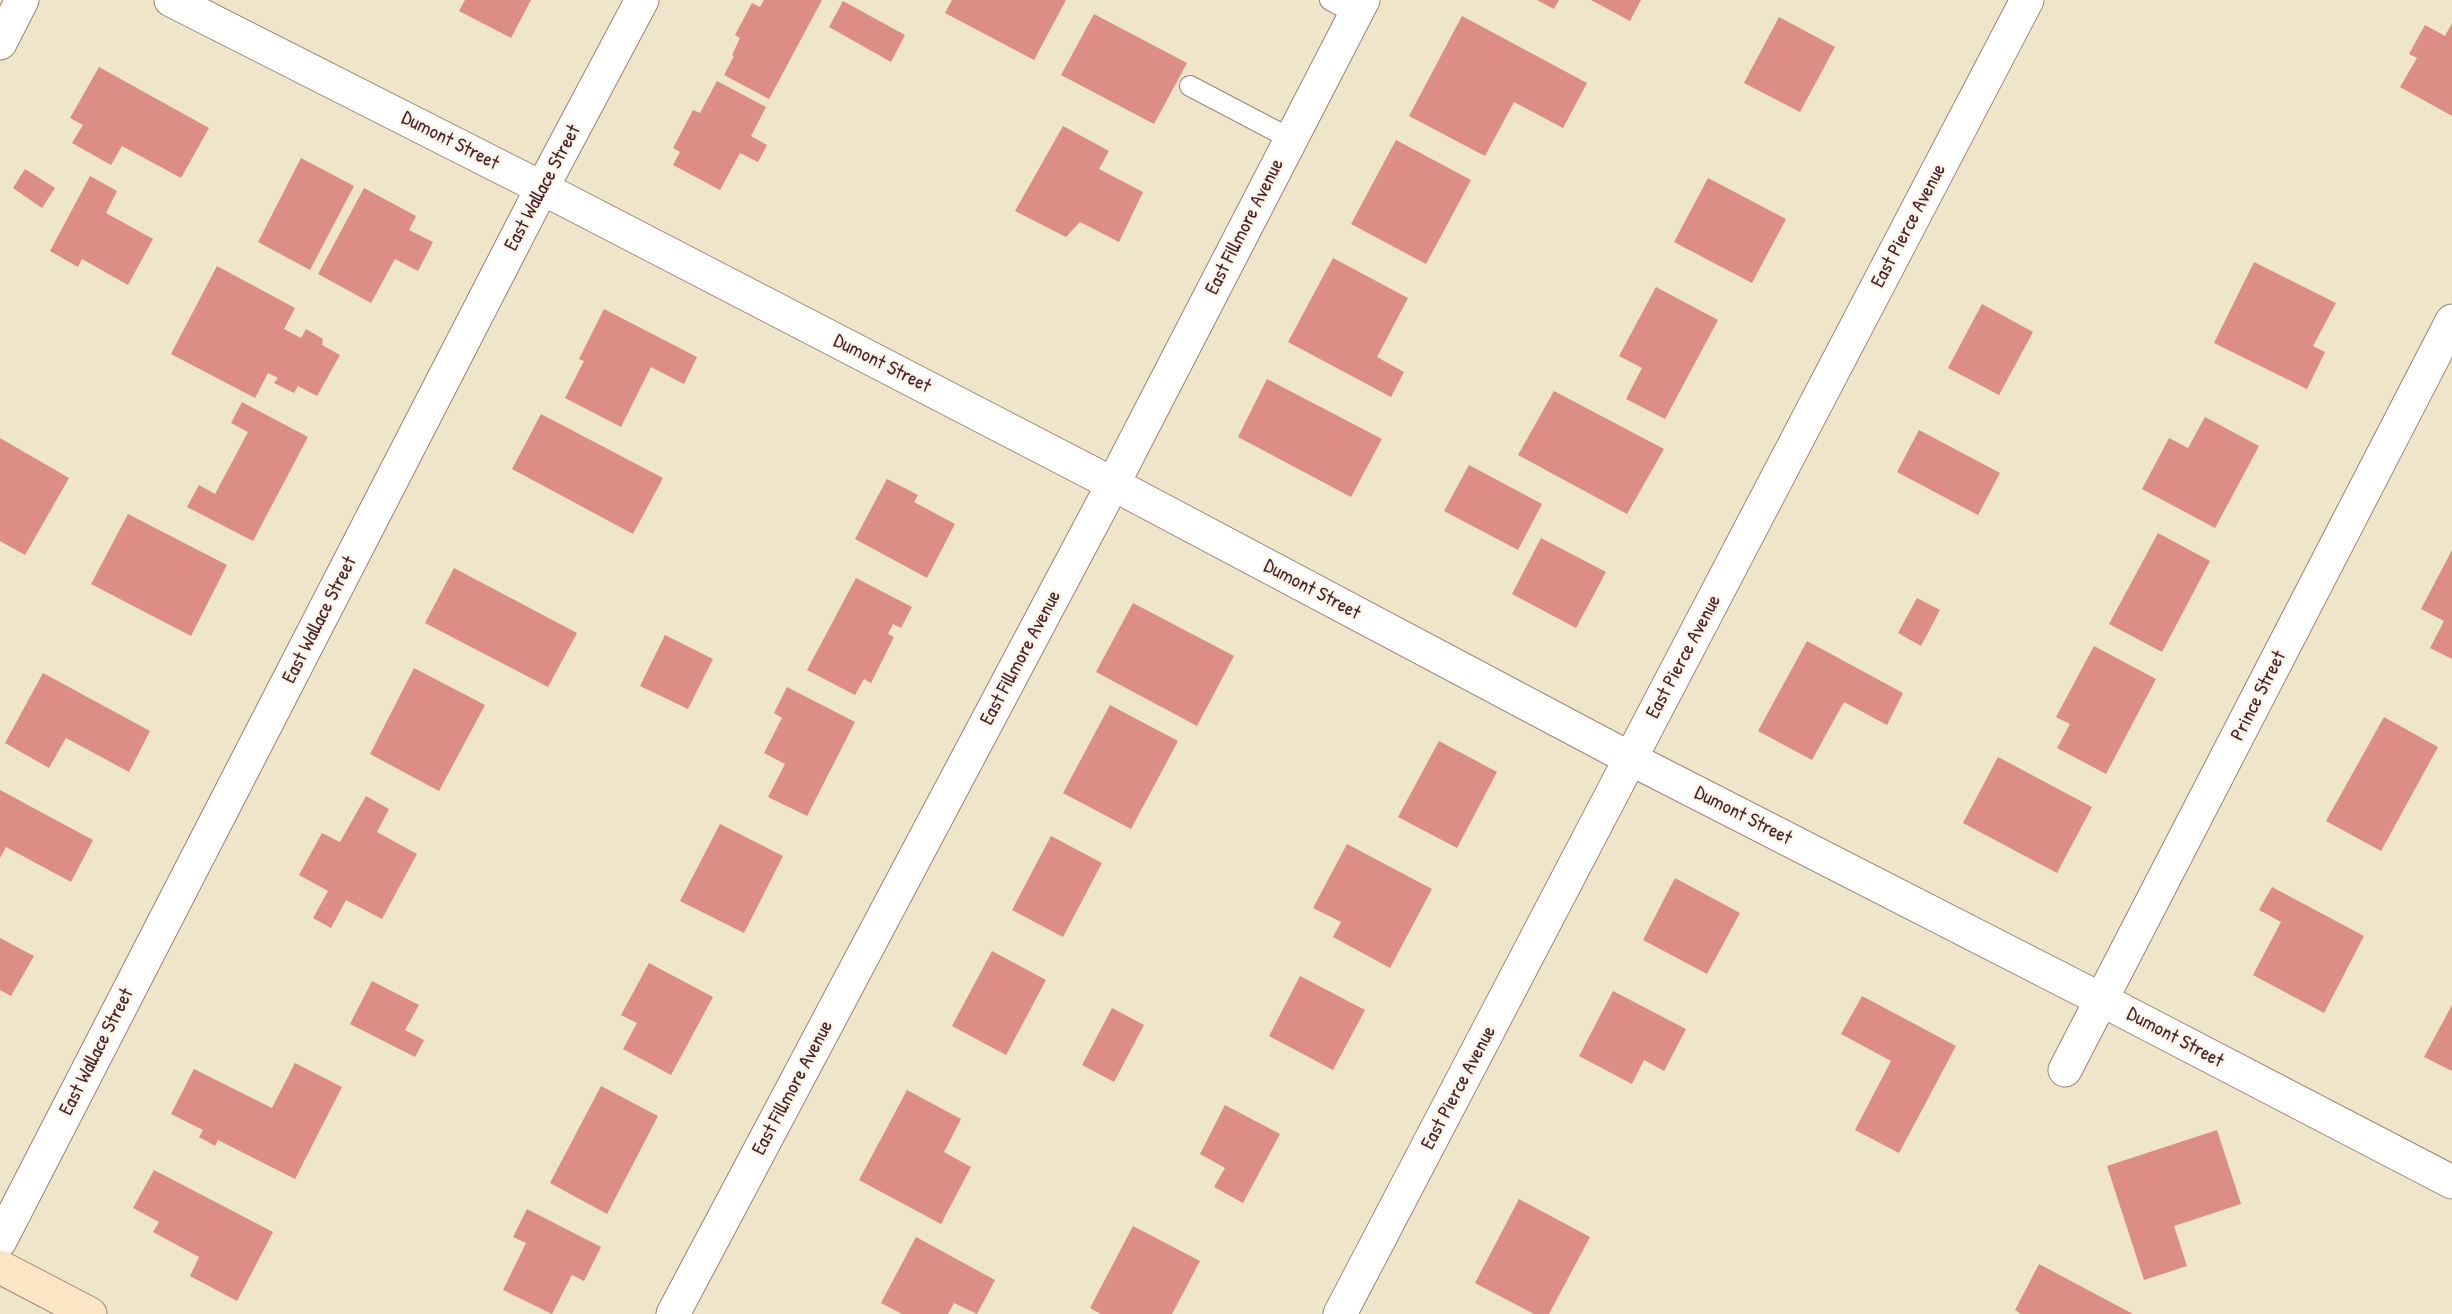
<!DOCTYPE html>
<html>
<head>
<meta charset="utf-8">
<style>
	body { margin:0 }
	canvas { display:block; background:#efe6c9 }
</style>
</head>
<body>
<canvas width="2452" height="1314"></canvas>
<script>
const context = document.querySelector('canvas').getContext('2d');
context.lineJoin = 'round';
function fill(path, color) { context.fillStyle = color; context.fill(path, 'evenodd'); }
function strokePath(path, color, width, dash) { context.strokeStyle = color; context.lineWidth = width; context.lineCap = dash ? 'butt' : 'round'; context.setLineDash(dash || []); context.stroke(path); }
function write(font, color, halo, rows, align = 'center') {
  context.font = font + ' "Patrick Hand",sans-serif'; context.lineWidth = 4.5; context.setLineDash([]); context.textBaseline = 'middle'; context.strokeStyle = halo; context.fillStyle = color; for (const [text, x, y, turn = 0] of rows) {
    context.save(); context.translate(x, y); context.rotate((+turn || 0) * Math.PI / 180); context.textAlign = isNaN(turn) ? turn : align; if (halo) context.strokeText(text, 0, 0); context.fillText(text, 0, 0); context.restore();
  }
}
fill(new Path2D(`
	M465,0H531L511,38L459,11Z
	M764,0H822L769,99L724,75L734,56L732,55L740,38L735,35L752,3L760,7Z
	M952,0H1066L1034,60L945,13Z
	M1537,0H1559L1554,9Z
	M1591,0H1641L1630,21Z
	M843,1L905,35L891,62L829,27Z
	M1094,14L1187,63L1154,124L1061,75Z
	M1462,16L1587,83L1563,128L1514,102L1485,156L1409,116Z
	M1779,17L1835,47L1800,112L1744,83Z
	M2452,23V116L2400,87L2417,58L2409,54L2425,25L2445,36Z
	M99,67L209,128L181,178L122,146L111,165L72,143L83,125L70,118Z
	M717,81L766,107L751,136L767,145L758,162L740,153L720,190L673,165L680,152L673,148L693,110L700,113Z
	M1063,126L1109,151L1099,169L1143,192L1119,242L1080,222L1066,237L1015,211Z
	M1396,140L1471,180L1426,264L1351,224Z
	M301,158L354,186L310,270L258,242Z
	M25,169L55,188L42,208L13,188Z
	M90,176L117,191L106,213L153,239L128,285L82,259L78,267L50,251Z
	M1708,178L1786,219L1752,283L1674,242Z
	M364,188L416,216L409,230L433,242L418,271L395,259L371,303L318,274Z
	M1333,258L1408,298L1377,357L1404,372L1391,397L1288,342Z
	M2254,262L2336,303L2313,346L2325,352L2307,389L2214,343Z
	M217,266L295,308L284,329L301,338L306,329L323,339L322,345L340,355L317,396L298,386L294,393L274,383L278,378L268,373L255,398L171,354Z
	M1656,287L1718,320L1665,419L1626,399L1642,368L1619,356Z
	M1982,304L2033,332L1999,395L1948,368Z
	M604,309L697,357L684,384L651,367L621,427L565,398L584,361L579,359Z
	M1267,379L1382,439L1351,497L1238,437Z
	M1554,391L1664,449L1627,514L1518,455Z
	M242,402L308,437L253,541L187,507L199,485L215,494L248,432L231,423Z
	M541,414L663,478L633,534L512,469Z
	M2205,417L2259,446L2215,528L2142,489L2169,438L2188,448Z
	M1919,430L2000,473L1978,515L1897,472Z
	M0,438L69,478L25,555L0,541Z
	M1469,465L1542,504L1518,550L1444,511Z
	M887,479L918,495L914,502L955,524L927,578L855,539Z
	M128,514L227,565L191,636L91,584Z
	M2158,533L2210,561L2162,652L2109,624Z
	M1541,538L1606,572L1576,628L1512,594Z
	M2452,550V659L2430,648L2444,621L2421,609Z
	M454,568L577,633L548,687L425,623Z
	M856,578L912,607L901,628L893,624L888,634L894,637L871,683L864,679L855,695L807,670Z
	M1917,598L1940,610L1921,646L1898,633Z
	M1133,603L1234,656L1197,726L1096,672Z
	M665,635L713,659L688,709L640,686Z
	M1807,641L1903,693L1887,725L1844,702L1812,760L1758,731Z
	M2094,646L2156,679L2106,774L2057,748L2070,724L2056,717Z
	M414,668L485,705L439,791L370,754Z
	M43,673L150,731L129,772L66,738L49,768L5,743Z
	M787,687L855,722L807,816L768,797L785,764L764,753L782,718L774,713Z
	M1110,705L1178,741L1131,829L1063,793Z
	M2384,717L2438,747L2381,851L2326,821Z
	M1439,741L1497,772L1457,848L1398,817Z
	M1998,757L2092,807L2057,873L1963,823Z
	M0,790L93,840L71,882L6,847L0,858Z
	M366,796L389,809L377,832L417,854L382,919L346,900L331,928L313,918L328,891L299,875L322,833L340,842Z
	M720,824L783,856L744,933L680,901Z
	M1051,836L1102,863L1063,937L1012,910Z
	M1347,844L1432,889L1390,968L1333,937L1341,922L1313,908Z
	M1675,878L1740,913L1707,974L1643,940Z
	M2272,887L2364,936L2324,1013L2253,975L2281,922L2259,910Z
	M0,938L34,956L11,996L0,990Z
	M992,951L1046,980L1006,1055L952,1026Z
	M649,963L713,997L671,1075L623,1049L637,1023L621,1015Z
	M1300,976L1365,1010L1333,1070L1269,1036Z
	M372,981L419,1005L405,1030L424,1040L415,1057L350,1024Z
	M1613,991L1686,1029L1664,1071L1644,1060L1632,1084L1579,1056Z
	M1862,996L1956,1046L1899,1153L1855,1130L1891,1061L1841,1034Z
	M2452,1005V1071L2424,1057Z
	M1112,1008L1144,1025L1114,1082L1082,1065Z
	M295,1063L342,1087L295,1179L218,1140L215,1146L199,1137L203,1130L171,1114L194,1069L272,1108Z
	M601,1086L658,1116L607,1214L550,1183Z
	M907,1090L961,1119L944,1152L971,1167L941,1224L859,1180Z
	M1225,1105L1280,1134L1243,1203L1214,1187L1225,1168L1200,1154Z
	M2217,1130L2241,1204L2174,1226L2187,1266L2144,1280L2107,1166Z
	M154,1170L273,1232L237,1301L190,1276L199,1257L153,1232L159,1222L133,1208Z
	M1519,1199L1590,1237L1549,1314H1534L1475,1283Z
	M527,1209L601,1247L584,1281L572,1275L552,1314L503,1290L526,1243L513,1237Z
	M1133,1226L1200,1261L1172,1314H1101L1090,1308Z
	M916,1237L995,1280L977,1314L954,1303L948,1314H902L881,1303Z
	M2039,1264L2133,1314H2021L2015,1310Z`), '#dc8d84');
const lane = new Path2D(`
	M1330,0L1356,14
	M1190,86L1291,139`);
const street = new Path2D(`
	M171,0L542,188L1113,484L1631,759L2102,1000L2452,1182
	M0,43L22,0
	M2065,1070L2452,321
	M0,1241L542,188L642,0
	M673,1314L1113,484L1363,0
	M1340,1314L2027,0`);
const secondary = new Path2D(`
	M0,1267L90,1314`);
strokePath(lane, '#9c827a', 22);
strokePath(street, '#9c827a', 35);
strokePath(secondary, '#9c827a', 35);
strokePath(lane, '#fff', 20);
strokePath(street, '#fff', 33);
strokePath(secondary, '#fce5c4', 33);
write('20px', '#4a1f2b', '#fcf5e5', [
	["Dumont Street",450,141,27],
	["East Wallace Street",543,188,-62],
	["East Pierce Avenue",1909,226,-62],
	["East Fillmore Avenue",1245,227,-63],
	["Dumont Street",882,364,27],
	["Dumont Street",1312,590,28],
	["East Wallace Street",320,620,-63],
	["East Pierce Avenue",1684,657,-62],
	["East Fillmore Avenue",1021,658,-62],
	["Prince Street",2259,696,-63],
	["Dumont Street",1743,816,27],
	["Dumont Street",2175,1038,28],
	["East Wallace Street",97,1052,-63],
	["East Fillmore Avenue",793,1088,-62],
	["East Pierce Avenue",1459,1088,-62]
]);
</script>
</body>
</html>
